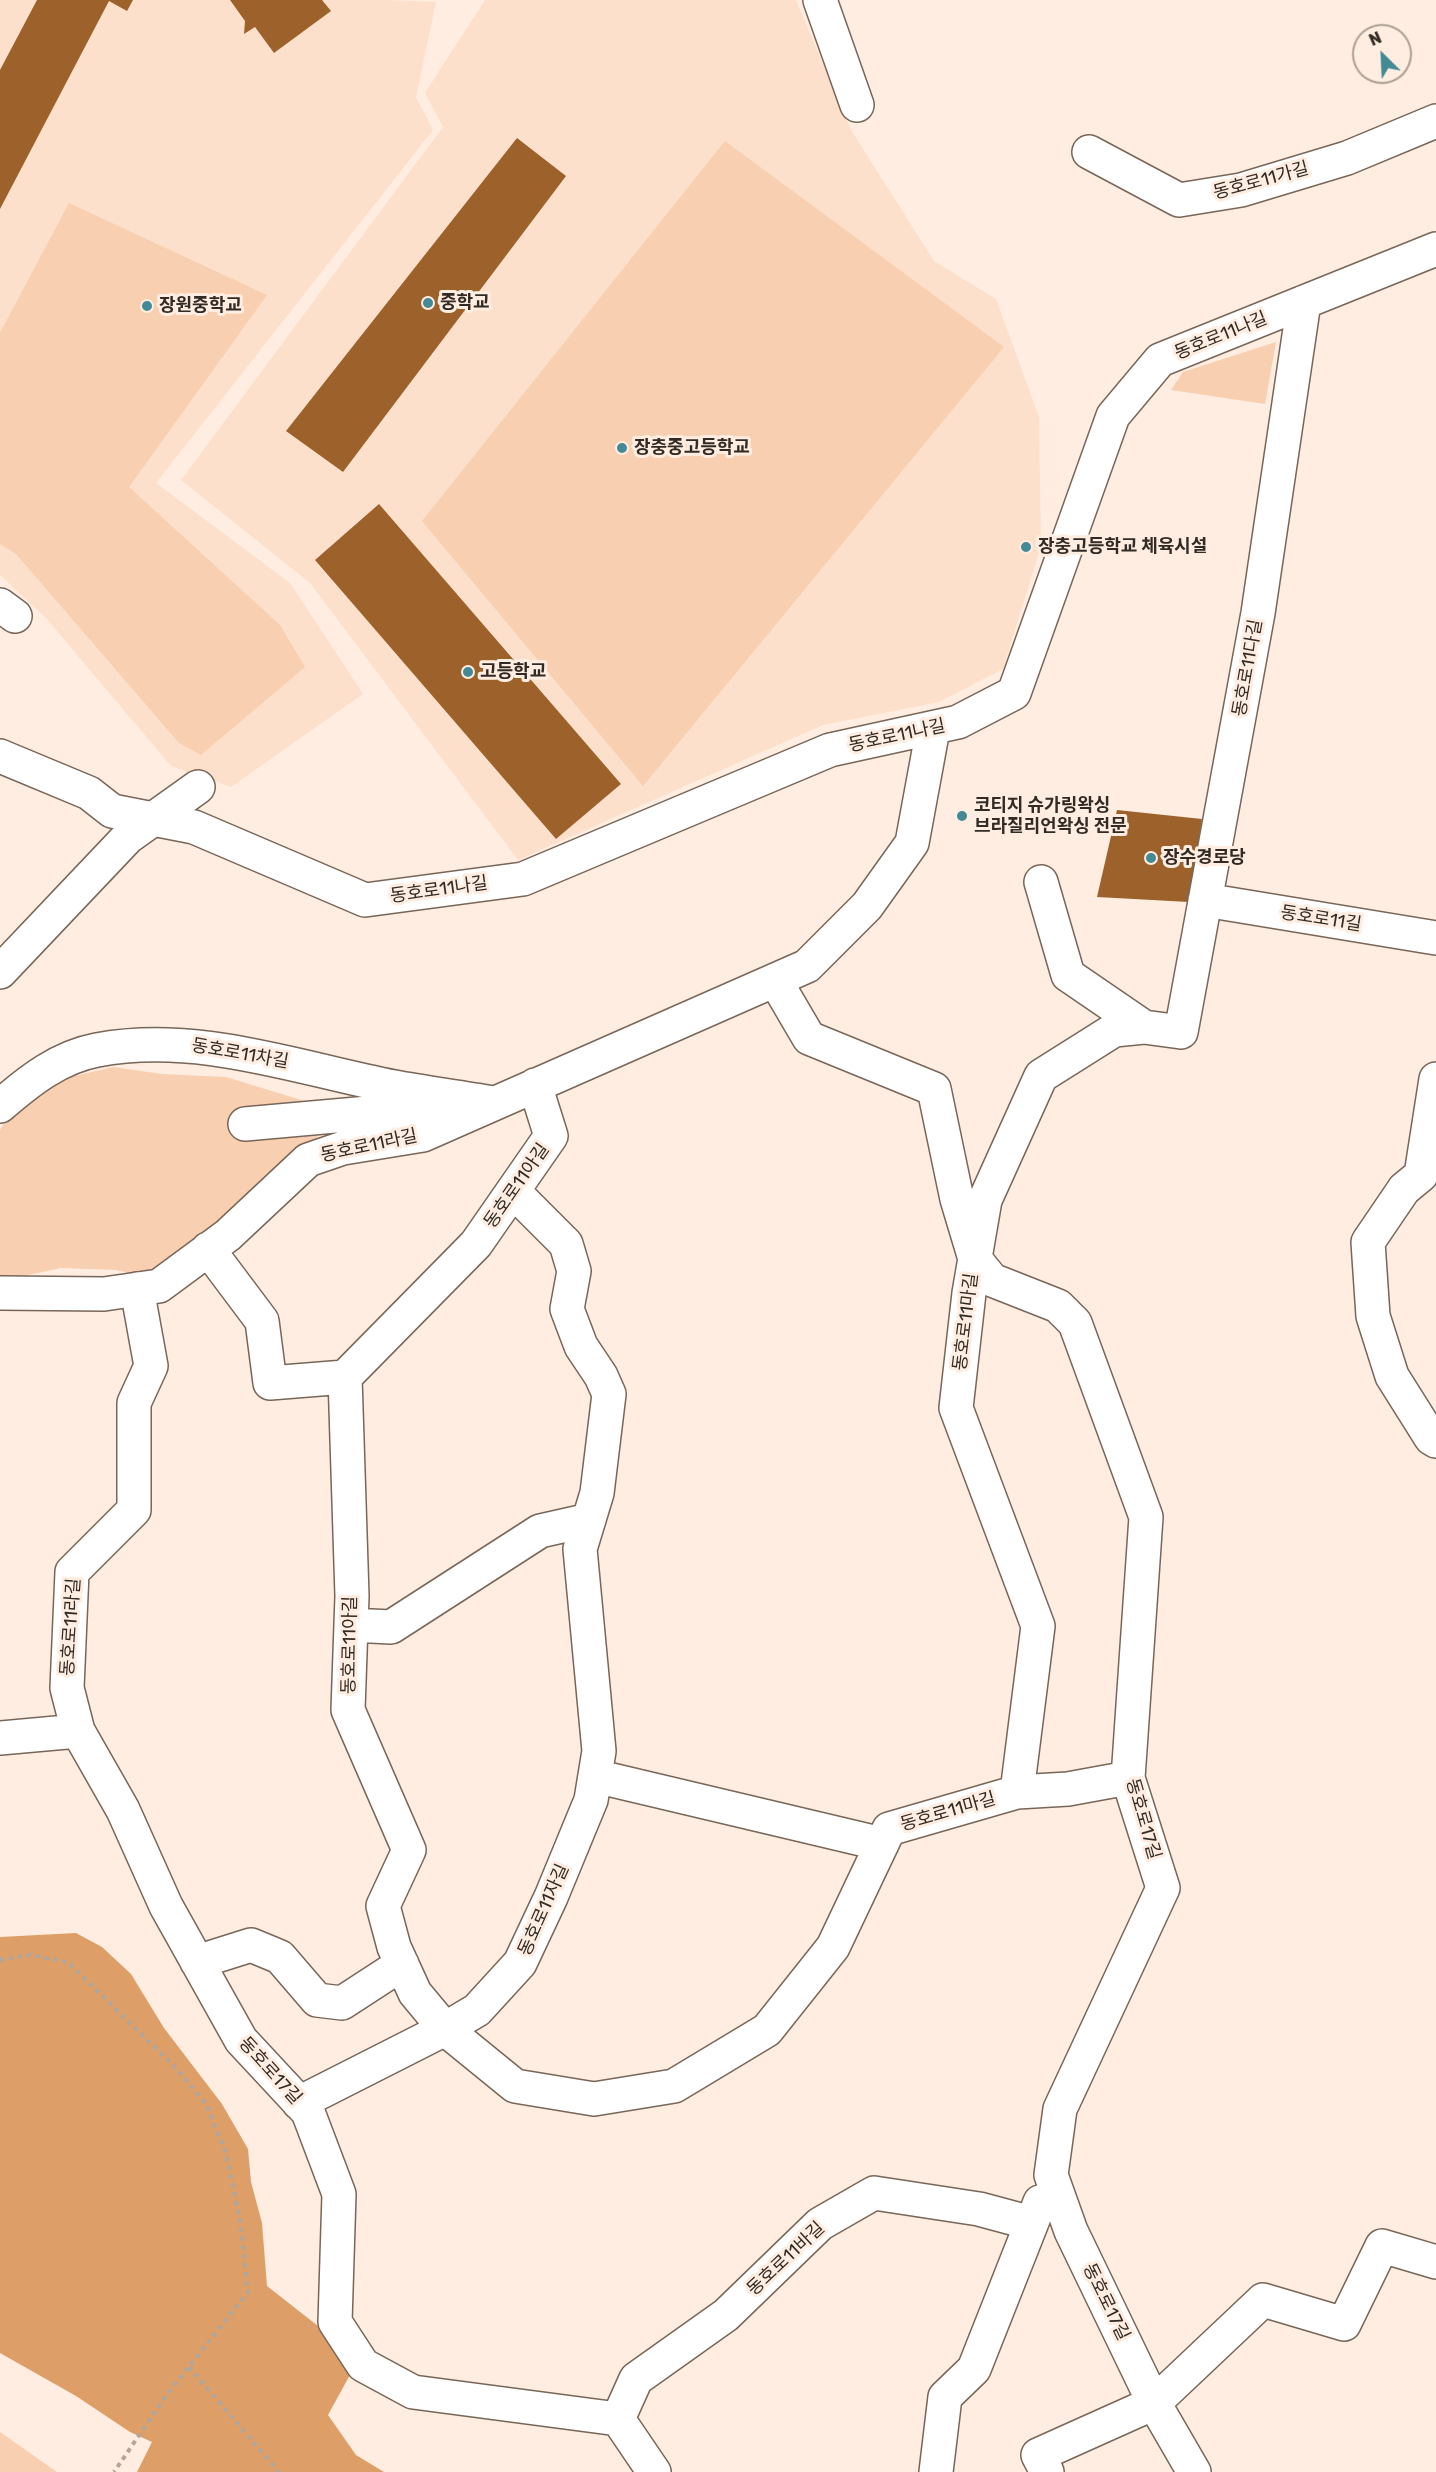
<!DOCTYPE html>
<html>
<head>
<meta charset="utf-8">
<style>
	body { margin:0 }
	#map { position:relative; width:1436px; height:2472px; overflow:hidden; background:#feede0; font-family:Rubik,sans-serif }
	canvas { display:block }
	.north { position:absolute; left:1352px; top:24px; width:60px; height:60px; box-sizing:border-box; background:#feede0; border:2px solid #ac9f95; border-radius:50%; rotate:336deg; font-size:16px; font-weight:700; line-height:24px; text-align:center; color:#322a24 }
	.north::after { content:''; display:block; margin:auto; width:21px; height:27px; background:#448a96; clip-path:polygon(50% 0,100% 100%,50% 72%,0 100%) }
</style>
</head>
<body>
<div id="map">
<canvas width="1436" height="2472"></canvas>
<div class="north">N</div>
</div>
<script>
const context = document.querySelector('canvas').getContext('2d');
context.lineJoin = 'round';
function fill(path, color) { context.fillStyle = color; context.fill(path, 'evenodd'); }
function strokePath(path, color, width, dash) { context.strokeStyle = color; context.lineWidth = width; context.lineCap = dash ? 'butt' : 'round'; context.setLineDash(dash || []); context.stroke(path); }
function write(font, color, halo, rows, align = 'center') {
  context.font = font + ' Rubik,"Noto Sans KR",sans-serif'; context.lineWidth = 6; context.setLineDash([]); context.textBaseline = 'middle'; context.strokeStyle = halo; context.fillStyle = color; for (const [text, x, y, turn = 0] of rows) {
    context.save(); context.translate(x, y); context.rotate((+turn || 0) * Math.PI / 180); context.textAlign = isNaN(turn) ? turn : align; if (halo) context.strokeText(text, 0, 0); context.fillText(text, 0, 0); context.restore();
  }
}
fill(new Path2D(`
	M0,0H389L436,2L416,97L433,130L156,483L290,583L363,694L231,787L171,766L45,617L0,575Z
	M485,0H796L851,130L934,261L996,299L1039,417L1041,546L1003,669L939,702L823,725L518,860L310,583L181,480L443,127L425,93Z`), '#fce0cb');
fill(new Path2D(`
	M725,141L1004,347L643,786L422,521Z
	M69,203L267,295L129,487L280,625L305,667L201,755L179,743L16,554L0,544V333Z
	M1276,342L1265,404L1171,390L1183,372Z
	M113,1067L162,1074L226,1077L321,1106L316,1147L225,1222L152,1278L116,1270L61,1268L0,1281V1130L10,1112L57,1080Z
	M0,2432L57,2472H0Z`), '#f8d0b1');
fill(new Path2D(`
	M76,1933L102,1947L131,1974L164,2028L222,2104L248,2149L251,2182L262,2223L267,2286L318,2326L351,2373L328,2415L356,2455L384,2472H137L152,2442L130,2432L76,2396L0,2353V1937Z`), '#de9e67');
fill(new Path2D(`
	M37,0H133L127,11L109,1L0,209V70Z
	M230,0H322L331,11L274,53L255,27L244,34L245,21Z
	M517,138L566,176L343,472L286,431Z
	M379,504L621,784L556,839L315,560Z
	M1117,810L1202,819L1189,902L1097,897Z`), '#9d622b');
const street = new Path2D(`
	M820,0L857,105
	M1089,152L1179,200L1241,190L1347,158L1436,121
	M0,605L15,616
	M0,756L89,793L112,811L194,827L365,900L523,879L830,750L958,722L1014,693L1113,416L1160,360L1436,249
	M1041,882L1068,975L1144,1027
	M1205,900L1436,938
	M0,972L128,837L198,787
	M775,980L809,1038L934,1089L957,1199L975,1259L992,1280L1058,1306L1075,1323L1146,1517L1128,1778L1163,1888L1060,2109L1051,2175L1071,2231L1154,2403L1194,2472
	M1436,1079L1421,1175L1404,1189L1368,1242L1373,1316L1392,1376L1431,1438L1436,1441
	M535,1085L551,1136L476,1244L345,1377L352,1596L348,1710L409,1850L383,1906L394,1947L415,1993L445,2029L515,2086L594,2099L674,2086L767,2030L833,1947L889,1829L1017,1792L1038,1626L956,1408L969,1293L985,1200L1041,1076L1114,1030L1144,1027L1181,1032L1258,613L1304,302
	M0,1106C29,1081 59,1057 97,1050C197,1031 297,1068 394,1087C426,1093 460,1097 493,1103
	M245,1124L402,1110L437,1094
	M208,1249L262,1321L270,1383L345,1377
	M0,1293L104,1294L159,1286L228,1235L308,1160L343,1148L423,1135L807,966L867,906L912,843L933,729
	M351,1625L391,1627L540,1531L589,1520
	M78,1731L67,1688L72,1572L134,1510V1403L151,1366L137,1289
	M0,1738L78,1731L123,1810L166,1906L241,2040L308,2112L339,2194L335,2322L363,2365L413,2392L618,2419L654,2472
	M595,1776L882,1844
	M1017,1792L1068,1789L1128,1778
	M197,1962L251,1945L280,1957L317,2000L342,2003L402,1964
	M299,2103L445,2029L477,2010L520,1963L551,1897L591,1800L599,1751L580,1549L597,1493L609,1394L601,1376L581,1346L567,1309L574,1271L566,1244L513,1191
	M618,2419L636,2379L726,2315L820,2224L874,2193L979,2209L1031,2223
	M936,2472L945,2397L974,2369L1040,2202
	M1047,2472L1038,2455L1154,2403L1263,2300L1344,2324L1382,2246L1436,2262`);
strokePath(street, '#786658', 36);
strokePath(new Path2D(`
	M0,1960L30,1955L68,1962L178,2070L206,2104L226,2153L240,2219L248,2292L168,2393L114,2472
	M189,2367L279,2472`), '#b2a59a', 4, [4.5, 4.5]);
strokePath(street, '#fff', 33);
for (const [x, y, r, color] of [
	[428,303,6,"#448a96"],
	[147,306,6,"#448a96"],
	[622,448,6,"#448a96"],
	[1026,547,6,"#448a96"],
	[468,672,6,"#448a96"],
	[962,816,6,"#448a96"],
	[1151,858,6,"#448a96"]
]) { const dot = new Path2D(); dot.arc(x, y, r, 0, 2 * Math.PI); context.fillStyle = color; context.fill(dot); strokePath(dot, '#feede0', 2); }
write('18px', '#322a24', '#feede0', [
	["동호로11가길",1261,181,-15],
	["동호로11나길",1221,336,-22],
	["동호로11다길",1248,668,-80],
	["동호로11나길",897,736,-12],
	["동호로11나길",439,890,-8],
	["동호로11길",1321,919,9],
	["동호로11차길",240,1054,10],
	["동호로11라길",369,1146,-12],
	["동호로11아길",517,1186,-55],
	["동호로11마길",966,1322,-83],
	["동호로11라길",71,1627,-86],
	["동호로11아길",350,1645,-89],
	["동호로11마길",948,1812,-16],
	["동호로17길",1143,1819,74],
	["동호로11자길",544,1910,-66],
	["동호로17길",270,2071,48],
	["동호로11바길",786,2259,-43],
	["동호로17길",1106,2302,64]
]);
write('bold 18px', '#322a24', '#feede0', [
	["중학교",440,303],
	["장원중학교",159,306],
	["장충중고등학교",634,448],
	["장충고등학교 체육시설",1038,547],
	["고등학교",480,672],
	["코티지 슈가링왁싱",974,806],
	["브라질리언왁싱 전문",974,827],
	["장수경로당",1163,858]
], 'left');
</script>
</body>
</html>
